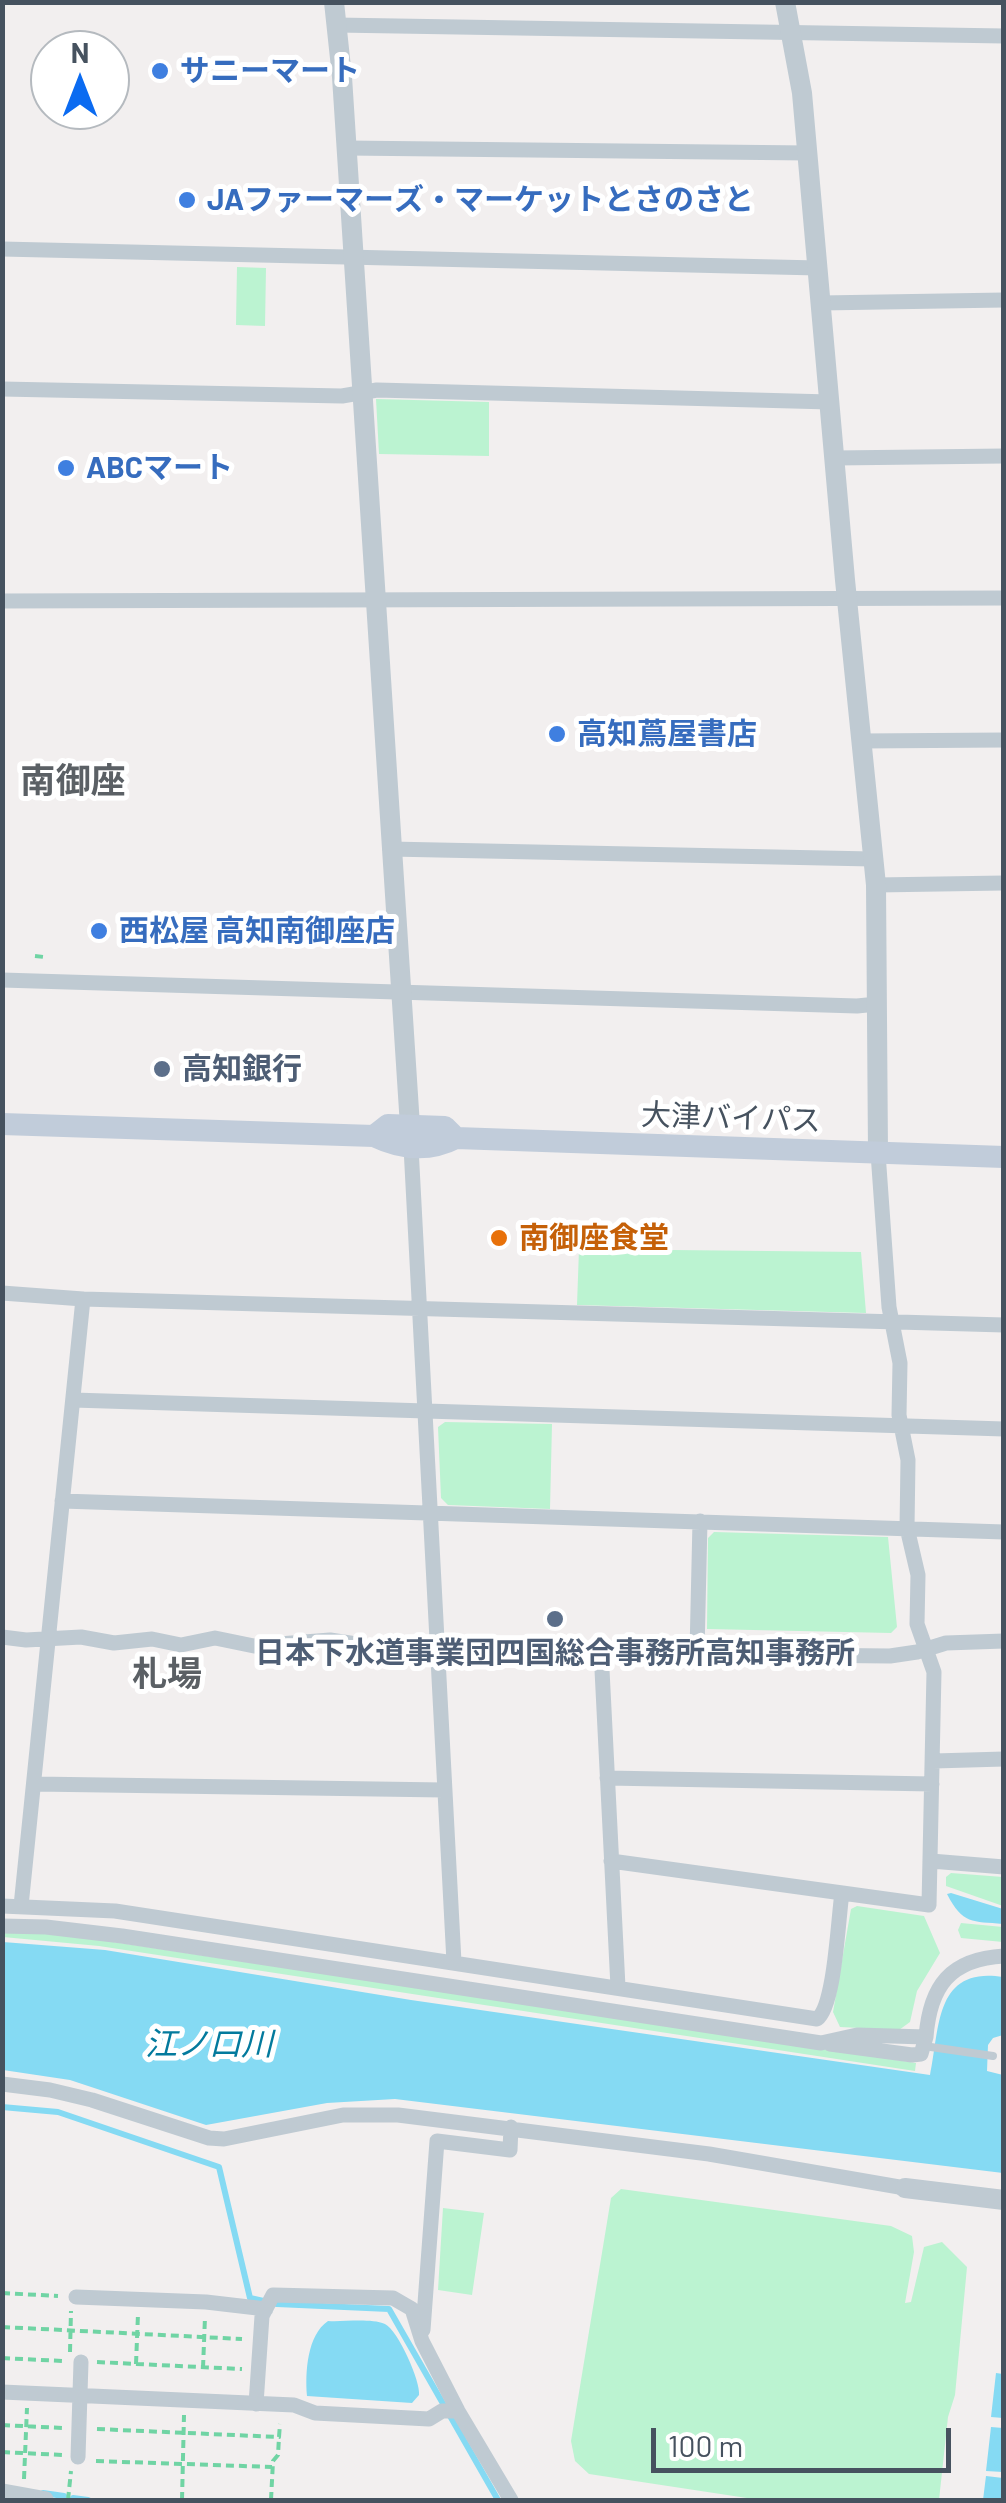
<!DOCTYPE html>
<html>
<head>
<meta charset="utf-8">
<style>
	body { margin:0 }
	#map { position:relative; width:1006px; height:2503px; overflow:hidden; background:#f2efef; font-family:Barlow,sans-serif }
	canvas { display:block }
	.frame { position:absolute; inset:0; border:5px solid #46525f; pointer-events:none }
	.north { position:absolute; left:30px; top:30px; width:100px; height:100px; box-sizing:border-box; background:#fff; border:2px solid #b5babf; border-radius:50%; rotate:0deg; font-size:28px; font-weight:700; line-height:40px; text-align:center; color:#46525f }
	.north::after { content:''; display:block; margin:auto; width:35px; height:45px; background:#0b6bf1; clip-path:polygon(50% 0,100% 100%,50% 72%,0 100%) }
	.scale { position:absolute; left:651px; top:2428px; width:300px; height:45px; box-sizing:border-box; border:5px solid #46525f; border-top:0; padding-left:12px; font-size:30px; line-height:35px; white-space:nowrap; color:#46525f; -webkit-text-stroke:8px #fff; paint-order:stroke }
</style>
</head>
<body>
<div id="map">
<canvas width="1006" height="2503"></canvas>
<div class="frame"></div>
<div class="north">N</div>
<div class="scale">100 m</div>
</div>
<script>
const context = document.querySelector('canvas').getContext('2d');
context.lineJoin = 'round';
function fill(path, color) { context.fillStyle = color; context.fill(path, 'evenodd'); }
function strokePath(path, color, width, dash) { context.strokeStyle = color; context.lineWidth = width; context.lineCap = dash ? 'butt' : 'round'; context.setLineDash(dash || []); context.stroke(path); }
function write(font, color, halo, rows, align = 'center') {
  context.font = font + ' Barlow,"Noto Sans JP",sans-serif'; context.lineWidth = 10; context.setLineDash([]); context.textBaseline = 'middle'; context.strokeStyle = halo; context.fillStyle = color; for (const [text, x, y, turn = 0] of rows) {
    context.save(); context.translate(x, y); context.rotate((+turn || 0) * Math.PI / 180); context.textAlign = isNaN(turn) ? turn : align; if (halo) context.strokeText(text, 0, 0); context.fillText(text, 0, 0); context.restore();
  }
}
fill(new Path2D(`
	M237,267L266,268L265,326L236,325Z
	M376,399L489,402V456L379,454Z
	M579,1249L861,1252L866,1313L577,1305Z
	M445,1422L552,1424L550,1509L448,1505L441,1498L438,1427Z
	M714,1532L888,1537L897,1627L891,1633L707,1629L708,1538Z
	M951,1873L1003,1877V1906L946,1886V1877Z
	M857,1906L924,1916L940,1953L917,1991L910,2022L899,2030L840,2027L833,2012L851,1909Z
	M961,1923L1003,1927V1942L961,1938L958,1930Z
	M2,1931L47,1932L916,2063L915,2071L99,1946L3,1937Z
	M621,2189L891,2226L912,2236L914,2252L905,2303L911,2302L924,2247L942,2242L967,2267L955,2395L948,2417L939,2500H760L589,2474L575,2461L571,2441L611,2198Z
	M443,2208L484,2213L472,2295L438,2290Z`), '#bbf3d1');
fill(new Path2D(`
	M951,1893L1003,1909V1924C972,1921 963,1925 947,1894Z
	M3,1942L105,1950L411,2000L930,2075C940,2029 934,1966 1003,1977V2035L993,2038L988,2045L987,2071L1003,2075V2173L395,2099L327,2103L206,2125L70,2080L3,2070Z
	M328,2321C344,2322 370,2318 385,2324C398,2330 421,2382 419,2395L412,2403L307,2396C305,2373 307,2335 328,2321Z
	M996,2373L1003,2374V2418L991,2417Z
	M991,2427L1003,2428V2472L986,2471Z
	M986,2476L1003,2478L1002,2500H983Z`), '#85daf3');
strokePath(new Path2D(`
	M2,2107L58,2112L219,2167L250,2298L277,2304L389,2309L498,2500
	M43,2493L64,2496
	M73,2498L88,2500`), '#85daf3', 6);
strokePath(new Path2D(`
	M35,956L44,957
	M2,2293L58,2296
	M2,2327L242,2339
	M70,2352L71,2311
	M2,2358L63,2361
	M97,2362L242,2369
	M136,2364L138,2314
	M203,2368L205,2317
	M2,2425L63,2428
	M97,2429L279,2437L280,2424
	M2,2452L63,2455
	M96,2461L272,2467
	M24,2479L27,2408
	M68,2500L71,2471
	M182,2500L184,2415
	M271,2500L273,2461L278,2455L279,2437`), '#70d4a4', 4, [8, 5]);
strokePath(new Path2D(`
	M924,2046L993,2056`), '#bfcad2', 8);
strokePath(new Path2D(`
	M336,25L1004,36
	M346,148L808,153
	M2,249L818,268
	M821,303L1004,300
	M2,389L342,396L377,390L830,402
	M835,458L1004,456
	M2,601L1004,598
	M861,741L1004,740
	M390,849L872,859
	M876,885L1004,883
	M2,980L857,1006L877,1004
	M411,1147L454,1962
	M2,1293L83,1299L1004,1325
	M73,1400L1004,1429
	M62,1501L1004,1532
	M2,1637L26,1640L81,1637L114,1643L152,1639L181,1645L215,1638L254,1646L330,1640L376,1647L420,1643L498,1651L542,1644L586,1650L636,1646L716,1652L749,1648L793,1655L890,1656L917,1652L946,1643L1004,1641
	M601,1650L618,1987
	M697,1652L700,1521
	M934,1761L1004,1759
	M607,1778L932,1784
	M35,1784L444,1790
	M611,1861L929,1905L934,1672L917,1624L918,1575L907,1528L908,1460L899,1415L900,1363L889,1307L878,1153
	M931,1861L1004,1867
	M2,1906L115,1911L817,2019C835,2006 838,1919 842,1893
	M21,1906L83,1299
	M2,1926L46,1927L122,1936L821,2043L857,2035L926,2037C930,1986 950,1959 1004,1956
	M830,2044L912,2055L921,2054L926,2037
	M2,2084L50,2090L92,2100L209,2138L224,2139L343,2115H398L709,2154L905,2188
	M76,2297L206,2302L266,2309
	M423,2330L437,2141L510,2150L511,2127
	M2,2392L294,2405L315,2413L429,2419L442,2411H458
	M256,2404L262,2316L273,2295L393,2298L412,2309L422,2341L458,2411L511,2500
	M78,2457L81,2362
	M2,2491L46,2499`), '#bfcad2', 15);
strokePath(new Path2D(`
	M334,2L342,77L410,1126
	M785,2L802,93L845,580L876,885L878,1153
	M905,2188L1004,2200`), '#bfcad2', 20);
strokePath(new Path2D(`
	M2,1124L374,1136C401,1149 429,1152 456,1138L1004,1157
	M374,1136L388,1125L445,1127L456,1138`), '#c1ccda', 22);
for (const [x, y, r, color] of [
	[160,71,10,"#3f7fe0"],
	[187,200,10,"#3f7fe0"],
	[66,468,10,"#3f7fe0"],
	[557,734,10,"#3f7fe0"],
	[99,931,10,"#3f7fe0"],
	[162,1069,10,"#5c6f8a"],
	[499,1238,10,"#e8710a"],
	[555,1619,10,"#5c6f8a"]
]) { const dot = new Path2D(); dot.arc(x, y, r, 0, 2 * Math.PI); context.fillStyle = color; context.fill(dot); strokePath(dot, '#fff', 4); }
write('bold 30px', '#366cbe', '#fff', [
	["サニーマート",180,71],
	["JAファーマーズ・マーケットとさのさと",207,200],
	["ABCマート",86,468],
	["高知蔦屋書店",577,734],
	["西松屋 高知南御座店",119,931]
], 'left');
write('bold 30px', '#4e5e75', '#fff', [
	["高知銀行",182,1069],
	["日本下水道事業団四国総合事務所高知事務所",555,1653,"center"]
], 'left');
write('30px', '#46525f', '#fff', [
	["大津バイパス",731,1118,2]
]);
write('bold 30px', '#c56008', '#fff', [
	["南御座食堂",519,1238]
], 'left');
write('italic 32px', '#037a9d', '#fff', [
	["江ノ口川",209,2044]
]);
write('bold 35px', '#5b6065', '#fff', [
	["南御座",73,781],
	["札場",167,1674]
]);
</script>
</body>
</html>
